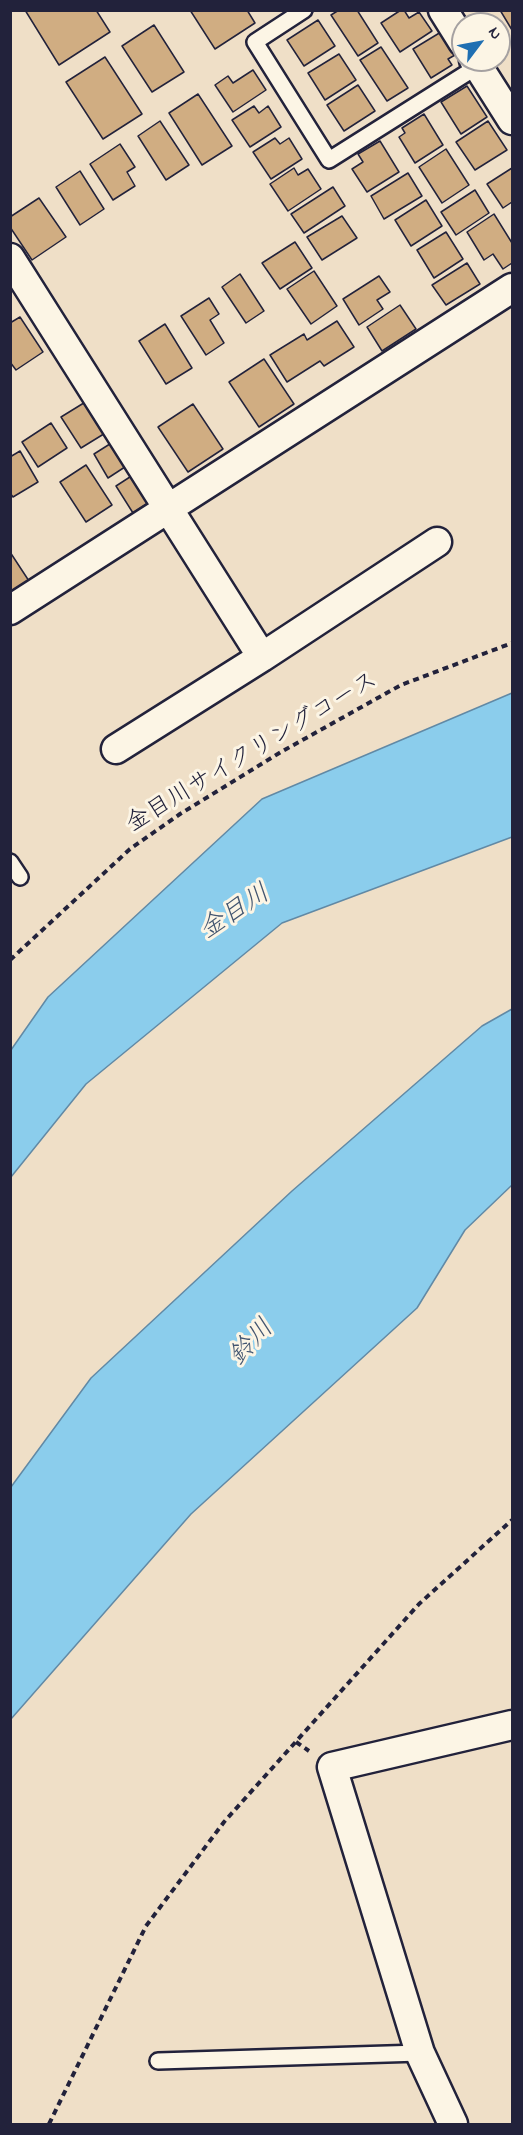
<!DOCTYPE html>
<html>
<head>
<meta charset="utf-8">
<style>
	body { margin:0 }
	#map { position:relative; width:523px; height:2135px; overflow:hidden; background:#efdfc7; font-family:"Indie Flower",sans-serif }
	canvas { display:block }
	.frame { position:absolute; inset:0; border:12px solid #22223b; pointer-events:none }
	.north { position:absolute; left:451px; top:12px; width:60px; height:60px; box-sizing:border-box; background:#fcf5e5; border:2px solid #a5a1a1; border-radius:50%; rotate:58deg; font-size:16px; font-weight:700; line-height:24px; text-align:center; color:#22223b }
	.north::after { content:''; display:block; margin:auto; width:21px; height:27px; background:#1f6fb2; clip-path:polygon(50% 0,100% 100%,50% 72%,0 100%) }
</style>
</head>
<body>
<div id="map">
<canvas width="523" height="2135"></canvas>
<div class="frame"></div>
<div class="north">N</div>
</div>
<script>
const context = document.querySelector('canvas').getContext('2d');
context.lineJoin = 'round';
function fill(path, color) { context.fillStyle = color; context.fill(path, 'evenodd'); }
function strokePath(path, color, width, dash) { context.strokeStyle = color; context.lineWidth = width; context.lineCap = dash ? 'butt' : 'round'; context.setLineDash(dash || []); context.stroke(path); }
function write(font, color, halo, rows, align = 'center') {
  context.font = font + ' "Indie Flower","Klee One",sans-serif'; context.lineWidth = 6; context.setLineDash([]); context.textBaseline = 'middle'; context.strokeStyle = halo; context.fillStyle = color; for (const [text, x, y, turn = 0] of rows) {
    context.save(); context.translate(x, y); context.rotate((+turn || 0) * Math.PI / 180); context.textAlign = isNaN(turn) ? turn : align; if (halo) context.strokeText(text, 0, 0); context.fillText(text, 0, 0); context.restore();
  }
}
const water = new Path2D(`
	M512,693V837L282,923L86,1084L11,1177V1050L48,997L262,799Z
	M512,1009V1185L465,1230L417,1308L191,1514L11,1719V1487L91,1378L292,1191L482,1026Z`);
fill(water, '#8bcdec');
strokePath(water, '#6189a5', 1.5);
const building = new Path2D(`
	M25,10H96L110,32L59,65Z
	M190,10H247L255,23L215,49Z
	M339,10H357L378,43L358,56L331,15Z
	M401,10H404L409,18L419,12L432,31L400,52L381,23Z
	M500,10H512V30Z
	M318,20L335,46L304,66L287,40Z
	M154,25L184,72L152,92L122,46Z
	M441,32L455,55L448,59L452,65L431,78L413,49Z
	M381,47L408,88L387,101L360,60Z
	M339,54L356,80L325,100L308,73Z
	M105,57L142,114L103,139L66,82Z
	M253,70L266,90L233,112L215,85L228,76L233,83Z
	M358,85L375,111L344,131L327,105Z
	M467,86L487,117L461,134L441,102Z
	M198,94L232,146L202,165L169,113Z
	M254,106L259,113L268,106L281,127L250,147L232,120Z
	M424,114L443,145L415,163L399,137L405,133L402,128Z
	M160,121L189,165L166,180L138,136Z
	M488,121L507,150L475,170L456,142Z
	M275,138L280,144L289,138L302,159L271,179L253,152Z
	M380,141L399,172L367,192L352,169L363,162L358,154Z
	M120,144L135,167L127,172L135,186L113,200L90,164Z
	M446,149L469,185L442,203L419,167Z
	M294,168L298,175L308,169L321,189L288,211L270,184Z
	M512,168V202L503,208L487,184Z
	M80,171L104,209L80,225L56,187Z
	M408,173L422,196L384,219L371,196Z
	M333,187L345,206L304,233L291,214Z
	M475,190L489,213L456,235L441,212Z
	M39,198L66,237L32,260L10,227V217Z
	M426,200L442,226L411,246L395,220Z
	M494,214L512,243V263L503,269L493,254L484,260L467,232Z
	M342,216L357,238L322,260L307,237Z
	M446,232L463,259L434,278L417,250Z
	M295,242L312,268L280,289L262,263Z
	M467,263L480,284L446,305L432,285Z
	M314,271L337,306L311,324L287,289Z
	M240,274L264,311L246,323L222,287Z
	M379,276L390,292L377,300L383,309L359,325L343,299Z
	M209,298L219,314L210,320L224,343L206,355L181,316Z
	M400,305L416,329L382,351L367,327Z
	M20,317L43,352L16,370L10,362V323Z
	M337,321L354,347L324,366L320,361L287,382L270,355L304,334L307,340Z
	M165,324L192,368L166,384L139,341Z
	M264,359L294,404L259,427L229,382Z
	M87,401L107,432L81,448L61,417Z
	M193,404L223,449L188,472L158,427Z
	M51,423L67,448L38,467L22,442Z
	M113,442L128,465L108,478L94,454Z
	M20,451L38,482L13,497L10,493V457Z
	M86,465L112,505L86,522L60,482Z
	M133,475L150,502L133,513L116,486Z
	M10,552L29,581L10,592Z`);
fill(building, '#d0ad82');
strokePath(building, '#22223b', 1.5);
const service = new Path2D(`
	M304,10L255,42L329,160L478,66
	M10,862L20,877
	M158,2061L420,2053`);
const minor = new Path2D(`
	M443,10L463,42
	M474,60L512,120
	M10,258L262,657L116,749
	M10,610L512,288
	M262,657L437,542
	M453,2124L420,2053L332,1767L512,1725`);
strokePath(service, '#22223b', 20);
strokePath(minor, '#22223b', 33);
strokePath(new Path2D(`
	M10,960L130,849L180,814L281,752L401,685L512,643
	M296,1742L309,1751
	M49,2124L146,1926L224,1822L419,1604L512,1520`), '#22223b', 4, [6, 4.5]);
strokePath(service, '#fcf5e5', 15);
strokePath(minor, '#fcf5e5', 28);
write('24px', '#22223b', '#fcf5e5', [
	["金目川サイクリングコース",253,754,-31]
]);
write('italic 26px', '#425570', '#fcf5e5', [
	["金目川",236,914,-33],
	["鈴川",253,1344,-47]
]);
</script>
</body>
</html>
